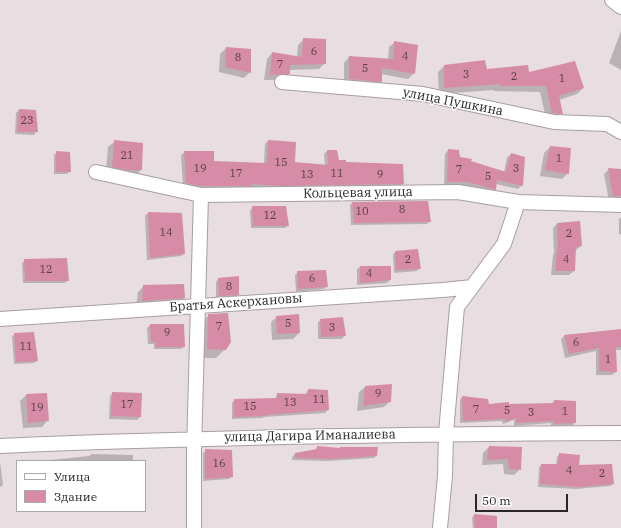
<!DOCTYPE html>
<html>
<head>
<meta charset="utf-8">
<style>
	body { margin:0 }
	#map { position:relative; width:621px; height:528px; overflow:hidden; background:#e8dee1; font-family:"IBM Plex Serif",serif }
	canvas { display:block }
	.legend { position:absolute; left:16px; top:460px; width:130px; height:52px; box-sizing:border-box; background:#fff; border:1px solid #aaa8a9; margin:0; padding:5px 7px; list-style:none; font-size:12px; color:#2a2627 }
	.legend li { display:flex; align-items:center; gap:8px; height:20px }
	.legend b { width:20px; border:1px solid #aaa8a9 }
	.scale { position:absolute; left:475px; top:494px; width:93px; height:18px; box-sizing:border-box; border:2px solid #2a2627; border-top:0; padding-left:5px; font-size:12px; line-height:14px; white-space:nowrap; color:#2a2627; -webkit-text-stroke:3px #fff; paint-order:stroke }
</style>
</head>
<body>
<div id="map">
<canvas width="621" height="528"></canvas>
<ul class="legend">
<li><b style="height:5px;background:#fff"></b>Улица</li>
<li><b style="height:11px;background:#d68ba6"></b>Здание</li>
</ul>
<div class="scale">50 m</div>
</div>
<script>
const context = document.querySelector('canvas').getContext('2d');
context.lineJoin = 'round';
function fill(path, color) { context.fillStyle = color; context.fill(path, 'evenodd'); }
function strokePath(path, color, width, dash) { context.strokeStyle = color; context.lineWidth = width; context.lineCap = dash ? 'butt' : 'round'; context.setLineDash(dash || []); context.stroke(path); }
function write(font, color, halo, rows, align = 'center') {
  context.font = font + ' "IBM Plex Serif",serif'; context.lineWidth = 3; context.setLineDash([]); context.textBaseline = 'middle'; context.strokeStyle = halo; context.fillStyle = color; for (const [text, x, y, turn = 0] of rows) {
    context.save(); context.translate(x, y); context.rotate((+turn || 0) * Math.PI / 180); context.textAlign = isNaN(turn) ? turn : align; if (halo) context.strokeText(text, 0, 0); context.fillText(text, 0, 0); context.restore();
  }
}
fill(new Path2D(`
	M621,31V70L609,63Z
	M304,39L325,63L319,69L289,70V74L283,80H264L267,59L272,53L297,57L298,45Z
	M395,42L414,73L408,79L381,74V82L375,87L344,84V63L349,57L388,60L389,47Z
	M226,48L250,49V72L244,78L219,72L220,54Z
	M444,66L529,73L583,88L577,94L559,100L561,113L556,119L546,118L540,92L494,91V90L439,94L438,72Z
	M19,110L36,132L34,135L15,134L16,113Z
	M268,141L294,163L325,165L324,154L327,151L338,161L403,184L400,187L277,188L249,187L247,189H207L183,186L181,155L185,152L214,162L264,164L265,144Z
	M114,142L141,170L135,176L106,172L108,147Z
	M550,147L568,173L562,179L540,176L544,153Z
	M448,150L459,158L504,172L507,158L511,154L522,185L518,189L496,184L495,189L492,193L464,185H444L445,154Z
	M57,152L70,171L67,174H54V155Z
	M609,169L621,170V203L609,201L604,174Z
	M352,203L430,221L427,224L351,225L350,205Z
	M253,207L288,226L285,228H251L250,210Z
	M148,213L184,254L181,256L147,260L145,216Z
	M621,217V234H619V219Z
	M557,224L581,246L576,250H575L574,271L569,275H551L553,255L554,253L553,228Z
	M396,252L420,268L417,271L394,273L393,254Z
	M25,260L68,280L65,283H23L22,263Z
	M360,267L390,280L387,283L357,285V269Z
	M298,272L327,286L324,289L296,292L295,275Z
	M218,279L238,294L236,297L216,298V282Z
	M144,286L184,298L178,304L136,307L138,292Z
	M209,315L225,349L216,358H199L200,324Z
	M277,317L299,333L293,339L272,340L271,322Z
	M321,320L344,336L342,339H318V322Z
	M150,325H183L184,347L181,349H154V344H148L147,328Z
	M621,330V350H615L616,372L612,375H596V351L565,358L561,339L565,335Z
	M15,334L37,361L34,363L14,364L12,336Z
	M365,387L390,401L384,407L357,411L359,392Z
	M308,390L328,410L325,413L264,417L262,418L232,419V403L234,400L275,399L277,394L306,395V393Z
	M113,393L140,417L137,420L109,419L110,396Z
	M26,395L47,421L42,427L23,428L20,401Z
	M462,397L488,405L551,404L554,401L575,422L573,425L551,426V423L514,426V420L503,424L502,421L460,423V400Z
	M317,447L376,456L374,458L328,461L292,460V457L295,454L315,450Z
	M489,447L521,448L520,469L514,475L504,474L503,464L482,465L483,453Z
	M206,450L232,476L229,479L203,481V453Z
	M92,454L133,455V461H41L89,456Z
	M559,454L578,466L613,484L610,486L576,489L538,487L539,467L542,465H556L557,457Z
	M0,462L3,485L0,487Z
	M474,515L496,528H473L472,518Z`), '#0003');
fill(new Path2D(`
	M303,38L326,39V64L290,65V74L270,75L272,52L302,57Z
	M394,41L418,45L415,74L382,68V82L349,79V56L393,59Z
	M226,47L251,49V73L225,67Z
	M485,60L487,69L528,65L529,72L575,61L584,88L559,96L563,114L552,113L546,86H500V84L444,88V65Z
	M19,109L36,110L38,132H17Z
	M114,140L143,143L142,170H126L112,167Z
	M268,140L296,142L295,162L328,165L327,150H337L339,160H346V162L403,164L404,184L281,186L252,184V186H200L186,183L184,151H214V161L267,163Z
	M550,146L571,148L569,174L545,170Z
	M448,149L459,150L460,157L472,159L471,161L506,172L511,153L525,157L523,186L497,180L496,190L468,182H447Z
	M56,151L70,152L71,172H56Z
	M608,168L621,169V196H613Z
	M428,201L431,222L354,223L352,202Z
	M252,206H286L289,226H253Z
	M148,212L182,213L185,254L150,258Z
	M580,221L582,246L576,247L575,271H555L557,249H558L557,223Z
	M418,249L421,269L396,270L395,251Z
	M67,258L69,281H25L24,259Z
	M360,266H391V280L360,283Z
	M326,270L328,287L298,289L297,271Z
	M239,276V295L219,296L218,278Z
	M184,284L185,298L142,301L143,285Z
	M228,313L231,342L226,350L207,349L208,314Z
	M299,314L300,333L277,334L276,316Z
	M343,317L346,336L321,337L320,319Z
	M150,324H184L185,347H156V342H151Z
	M621,329V347H616L617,372L599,371V348L569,354L564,335Z
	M34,332L38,361L16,362L14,333Z
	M392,384L391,402L363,406L365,386Z
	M308,389L328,390L329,410L266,415V416L234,417V399L277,398V393L308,394Z
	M112,392L142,393L141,417L111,416Z
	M47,393L49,421L28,423L26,394Z
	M462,396L488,399L489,404L509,402V404L554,403V400L576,401V423L554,424V421L516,423V418L505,422V419L463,421Z
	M317,446L340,448V447H378L377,456L331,459L295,458V453L317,449Z
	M489,446L522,447L521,470L509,469L508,459L487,460Z
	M205,449L232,450L233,477L205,479Z
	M559,453L580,455L579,465L612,464L614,484L579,487L540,484L541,464H558Z
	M474,514L497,516V528H475Z`), '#d68ba6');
const minor = new Path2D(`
	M612,0L621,7
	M282,82L423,94L554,122L607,124L621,132
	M96,172L201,195L458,192L518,202L621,205
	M0,319L443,290L472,287
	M0,446C207,437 414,434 621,433
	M194,528V450L201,195
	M440,528L445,476L446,433L457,307L504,244L518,202`);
strokePath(minor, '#a89ea1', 16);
strokePath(minor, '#fff', 14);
write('11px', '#553f47', null, [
	["6",314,52],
	["4",405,57],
	["8",238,58],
	["7",280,65],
	["5",365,69],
	["3",466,75],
	["2",514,77],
	["1",562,79],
	["23",27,121],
	["21",127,156],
	["1",559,159],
	["15",281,163],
	["19",200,169],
	["3",516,169],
	["7",459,170],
	["17",236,174],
	["11",337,174],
	["13",307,175],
	["9",380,175],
	["5",488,177],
	["8",402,210],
	["10",362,212],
	["12",270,216],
	["14",166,233],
	["2",569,234],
	["2",408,260],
	["4",566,260],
	["12",46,270],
	["4",369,274],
	["6",312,279],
	["8",229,287],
	["5",288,324],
	["7",219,327],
	["3",332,328],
	["9",167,333],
	["6",576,343],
	["11",26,347],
	["1",608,360],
	["9",378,394],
	["11",319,400],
	["13",290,403],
	["17",127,405],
	["15",250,407],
	["19",37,408],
	["7",476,410],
	["5",507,411],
	["1",565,412],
	["3",531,413],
	["16",219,464],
	["4",569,471],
	["2",602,474]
]);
write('13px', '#2a2627', '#fff', [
	["улица Пушкина",453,102,11],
	["Кольцевая улица",358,193,-1],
	["Братья Аскерхановы",236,303,-4],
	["улица Дагира Иманалиева",310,436,-1]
]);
</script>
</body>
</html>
